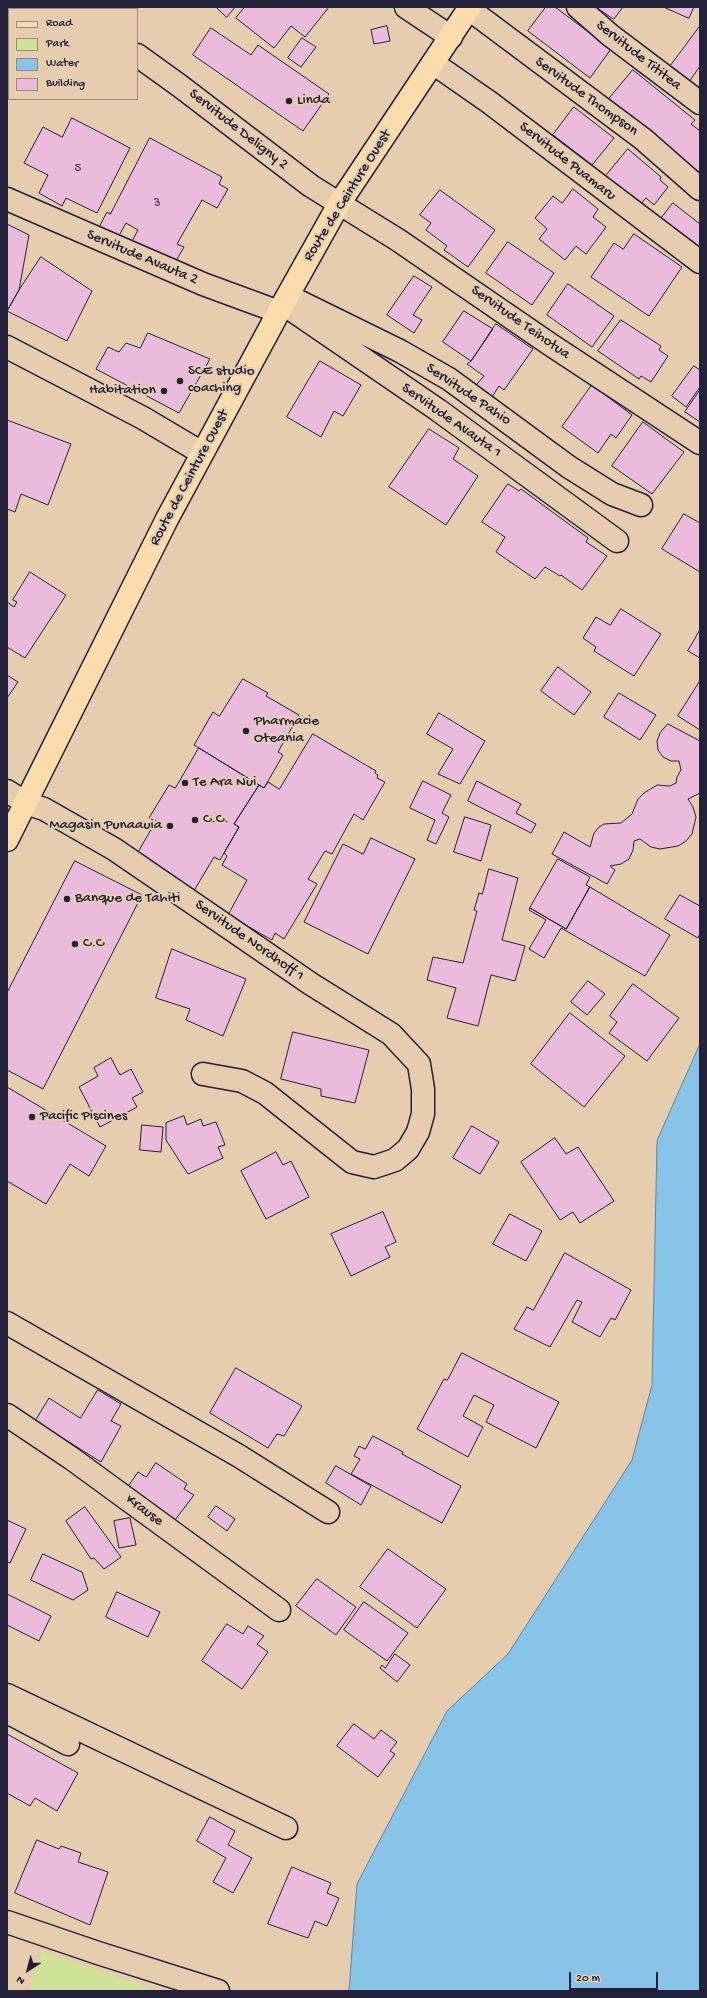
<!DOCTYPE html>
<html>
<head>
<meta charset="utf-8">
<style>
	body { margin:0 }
	#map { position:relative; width:707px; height:1998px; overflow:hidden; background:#e6cdae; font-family:"Gochi Hand",sans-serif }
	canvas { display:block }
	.frame { position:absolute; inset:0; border:8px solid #22223b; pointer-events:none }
	.legend { position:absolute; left:8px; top:8px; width:130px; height:92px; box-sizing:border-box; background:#e6cdae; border:1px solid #988980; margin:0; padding:5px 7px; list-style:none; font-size:12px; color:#22223b }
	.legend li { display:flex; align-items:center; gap:8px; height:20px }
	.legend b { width:20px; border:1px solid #988980 }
	.north { position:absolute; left:8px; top:1950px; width:40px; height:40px; -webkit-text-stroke:3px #e6cdae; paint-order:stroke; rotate:216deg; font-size:11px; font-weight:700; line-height:16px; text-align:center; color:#22223b }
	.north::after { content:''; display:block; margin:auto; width:14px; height:18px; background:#22223b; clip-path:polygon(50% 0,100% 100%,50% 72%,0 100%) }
	.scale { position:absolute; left:569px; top:1972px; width:89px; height:18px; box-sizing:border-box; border:2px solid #22223b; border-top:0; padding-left:5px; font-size:12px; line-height:14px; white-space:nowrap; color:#22223b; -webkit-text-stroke:3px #e6cdae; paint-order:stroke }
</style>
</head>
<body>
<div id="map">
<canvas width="707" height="1998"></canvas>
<div class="frame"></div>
<ul class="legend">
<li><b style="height:5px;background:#fbddab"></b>Road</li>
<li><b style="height:11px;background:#cee398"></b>Park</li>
<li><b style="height:11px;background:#87c4e7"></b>Water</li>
<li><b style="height:11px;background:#ebbbdc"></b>Building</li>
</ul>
<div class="north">N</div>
<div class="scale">20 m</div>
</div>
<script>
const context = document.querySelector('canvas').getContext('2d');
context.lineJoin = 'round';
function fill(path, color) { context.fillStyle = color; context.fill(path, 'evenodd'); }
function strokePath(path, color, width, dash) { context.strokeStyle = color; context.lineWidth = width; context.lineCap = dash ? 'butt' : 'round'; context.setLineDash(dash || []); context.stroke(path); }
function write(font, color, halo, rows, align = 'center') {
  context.font = font + ' "Gochi Hand",sans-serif'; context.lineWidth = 4; context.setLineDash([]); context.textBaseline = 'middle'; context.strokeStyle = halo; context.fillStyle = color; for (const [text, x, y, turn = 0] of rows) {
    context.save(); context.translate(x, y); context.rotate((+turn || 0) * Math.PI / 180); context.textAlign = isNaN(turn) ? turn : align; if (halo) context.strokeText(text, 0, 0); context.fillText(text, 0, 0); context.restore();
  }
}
fill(new Path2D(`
	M42,1951L157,1991H28Z`), '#cee398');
const water = new Path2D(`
	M700,1044V1991H349L357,1884L447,1711L508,1654L632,1460L652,1385L657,1141Z`);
fill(water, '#87c4e7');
strokePath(water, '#5f83a2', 1);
const building = new Path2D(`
	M7,7L10,9H9V75L7,74Z
	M84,7H129L127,9H87Z
	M216,7H235L227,17Z
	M245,7H329L305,37L291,26L274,48L236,18Z
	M546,7H555L611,49L590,78L528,31Z
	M596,7H623L614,19Z
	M664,7H694L689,18Z
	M387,26L390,41L374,44L371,30Z
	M700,26V66L689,82L669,68Z
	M211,28L251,55L258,45L329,94L303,131L193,55Z
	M302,38L316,47L301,67L288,58Z
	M633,70L695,120L691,124L700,131V173L608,100Z
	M574,107L614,138L592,165L553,135Z
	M72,118L130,148L97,213L66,198L62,206L39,193L48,175L24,163L43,127L62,137Z
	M150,138L222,177L219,184L228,189L217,208L202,200L177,244L184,247L173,266L131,243L138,230L126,223L116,241L97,231L107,212L110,214Z
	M628,149L661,177L660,180L668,187L654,205L646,198L640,205L605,177Z
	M573,189L598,209L593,217L606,227L586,254L576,246L565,260L539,239L547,229L535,218L553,196L562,203Z
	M440,190L495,230L468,267L444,250L447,246L426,230L431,223L420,215Z
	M673,203L700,224V250L660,220Z
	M7,224L29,235L19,290L7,311Z
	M634,234L682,267L649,316L591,277L614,243L623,249Z
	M508,242L554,273L532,305L486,273Z
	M41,257L92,291L67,341L7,311L19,290Z
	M414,276L432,287L413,315L422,320L414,333L387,315Z
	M568,284L614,316L592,347L547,315Z
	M464,311L493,329L471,361L443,342Z
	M621,320L661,346L659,350L668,356L651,382L641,376L639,379L598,351Z
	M496,324L533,349L504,390L499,386L492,397L476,385L484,376L467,364L471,361Z
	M148,333L210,359L179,413L96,369L108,347L119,352L126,343L140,348Z
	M320,361L361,385L343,416L334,411L321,437L287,417Z
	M694,366L700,370V387L686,407L672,396Z
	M592,385L632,415L616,438L611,434L598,453L562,427Z
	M700,390V422L685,412Z
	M7,420L71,444L48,505L21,494L15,512L7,509Z
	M643,422L684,452L652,494L612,466Z
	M429,429L459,448L453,459L478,476L446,525L389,487Z
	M508,484L519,491L521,489L588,538L586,542L607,556L582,590L561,575L560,576L545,567L535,579L496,552L505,537L482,522Z
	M684,514L700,523V572L662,549Z
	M30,572L66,595L25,658L7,647V602L14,607L17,602L13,600Z
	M621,609L661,634L634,676L594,651L596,647L583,638L596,617L610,625Z
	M700,630V658L688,651Z
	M558,667L591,692L574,715L541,691Z
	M7,675L18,682L7,698Z
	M243,679L268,693L266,696L299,715L278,752L283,755L264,788L194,745L213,712L219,716Z
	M700,681V730L678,716Z
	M619,693L656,715L640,740L604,717Z
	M439,713L485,741L460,784L438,774L453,749L427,734Z
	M668,724L700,741V793L688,799L693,807L696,817L692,834L686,841L678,846L660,849L651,847L640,839L634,841L633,850L629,859L621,864L610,866L615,870L607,884L552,854L564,832L590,847L594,833L599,827L604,824L621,823L632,814L638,799L644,793L657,785L670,786L676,783L677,777L681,770L679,761H671L663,757L658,750L657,741L660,733Z
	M313,734L376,771L375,773L378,775L377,778L385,782L363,820L354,814L332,854L325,851L308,879L317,884L284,939L275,933L272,940L228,915L247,880L222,865L227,856L224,853L239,827L234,824L259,785L264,788L268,782L279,789Z
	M199,748L259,785L234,824L239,827L220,860L214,857L192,894L134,859L156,821L149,818L169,785L175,788Z
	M423,781L451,795L442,813L449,817L436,844L427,840L435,820L410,808Z
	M477,781L521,804L516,813L536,824L531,833L468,801Z
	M465,817L491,825L481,861L454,852Z
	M371,838L415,859L368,954L304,922L343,844L363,854Z
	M558,859L590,877L586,885L590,887L566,929L530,908Z
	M75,861L142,895L43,1089L7,1070V993Z
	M489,869L518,878L502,940L525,946L515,981L491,975L478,1026L447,1018L456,988L427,980L433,957L463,963L477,911L474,910L479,893L482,894Z
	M590,887L670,935L645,976L561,928L544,958L529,949L546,920L529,910L530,908L566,929Z
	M680,895L700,906V934L698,938L665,919Z
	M172,949L246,979L223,1036L186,1020L190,1009L156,998Z
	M588,981L605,994L587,1015L571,1002Z
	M633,984L679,1018L647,1061L609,1033L617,1022L610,1016Z
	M570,1013L625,1056L584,1107L531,1064Z
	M293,1032L369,1050L355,1103L321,1096V1089L281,1079Z
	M111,1058L120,1075L131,1069L143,1092L132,1098L137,1107L100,1127L79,1087L98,1076L94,1068Z
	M7,1087L106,1146L89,1176L70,1164L46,1204L7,1181Z
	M184,1116L187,1125L201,1119L203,1126L216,1122L225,1145L218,1147L223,1158L188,1174L166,1140V1123Z
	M142,1125L163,1127L161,1152L140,1150Z
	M472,1126L499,1142L480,1174L453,1158Z
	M555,1138L566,1154L578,1147L614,1201L580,1223L573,1212L560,1220L521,1162Z
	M276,1152L283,1165L291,1161L309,1197L266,1219L241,1171Z
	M383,1212L396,1242L385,1247L390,1257L351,1276L331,1234Z
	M510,1214L542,1231L526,1261L493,1244Z
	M565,1253L631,1290L615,1320L611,1318L600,1337L572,1322L582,1302L577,1300L550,1347L514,1329L527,1307L533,1310Z
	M462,1353L559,1402L536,1448L486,1422L494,1405L474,1395L463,1416L483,1427L468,1457L417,1429L444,1379L447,1380Z
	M236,1368L302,1406L284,1436L277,1434L268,1448L210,1413Z
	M98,1390L121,1404L111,1421L121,1426L101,1462L35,1421L49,1398L80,1418Z
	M373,1436L403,1452L402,1454L461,1486L442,1523L351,1474L360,1459L354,1456L359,1446L365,1449Z
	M156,1463L187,1484L184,1489L194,1495L175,1520L127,1488L138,1472L146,1477Z
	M336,1466L371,1486L361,1505L326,1483Z
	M216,1506L235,1519L227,1531L208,1517Z
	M85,1507L121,1557L104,1569L94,1558L91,1559L66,1521Z
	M130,1518L136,1545L119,1548L114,1521Z
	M7,1520L26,1529L10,1563L7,1562Z
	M388,1549L446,1589L417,1628L360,1587Z
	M43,1554L82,1572L88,1590L73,1600L31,1580Z
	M317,1579L356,1607L336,1635L296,1606Z
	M117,1592L160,1612L148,1637L106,1617Z
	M7,1594L51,1616L39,1641L7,1625Z
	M364,1602L408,1633L387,1661L344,1630Z
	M227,1624L243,1634L248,1626L264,1636L257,1644L268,1652L242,1689L202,1661Z
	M395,1654L410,1665L397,1682L380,1668L382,1665L385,1668Z
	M354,1724L374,1739L381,1730L397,1742L390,1751L395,1754L378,1777L337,1746Z
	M7,1734L78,1773L57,1811L35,1798L30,1806L7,1793Z
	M210,1817L235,1831L228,1845L252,1858L233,1893L213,1882L226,1858L197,1841Z
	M37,1840L59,1849L61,1846L81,1853L78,1862L108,1872L90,1925L15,1893Z
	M292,1867L331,1883L327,1893L339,1898L327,1926L315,1921L308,1938L268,1924Z`);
fill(building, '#ebbbdc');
strokePath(building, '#22223b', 1);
const street = new Path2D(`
	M69,7L72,9
	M406,7L451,37
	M578,7L610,35L700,103
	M469,9L643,139L700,189
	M137,55L180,86L311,186L398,240L551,345L700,443
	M433,63L489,102L700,262
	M7,199L203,284L279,312
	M288,296L400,351L449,379L569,467L612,494L641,505
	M292,310L438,410L617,541
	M7,347L143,418L202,453
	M7,791L26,803L44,809L114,849L311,984L391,1034L419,1064L423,1089V1114L418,1132L408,1149L395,1160L374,1167L352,1162L265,1093L242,1081L203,1074
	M7,1323L239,1456L328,1512
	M7,1415L71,1458L279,1610
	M7,1695L286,1828
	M7,1712L68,1744
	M7,1922L98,1953L218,1991`);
const primary = new Path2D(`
	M7,840L167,519L283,304L339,204L470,7`);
strokePath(street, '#22223b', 25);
strokePath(primary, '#22223b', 25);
strokePath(street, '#e6cdae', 22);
strokePath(primary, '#fbddab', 22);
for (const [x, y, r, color] of [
	[289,101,4,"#22223b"],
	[180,381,4,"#22223b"],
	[164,391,4,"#22223b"],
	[246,731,4,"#22223b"],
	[185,783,4,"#22223b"],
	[195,820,4,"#22223b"],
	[170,826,4,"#22223b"],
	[67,899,4,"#22223b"],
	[75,944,4,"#22223b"],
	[32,1117,4,"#22223b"]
]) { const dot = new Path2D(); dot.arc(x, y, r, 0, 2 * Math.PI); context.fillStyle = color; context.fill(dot); strokePath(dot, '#e6cdae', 1.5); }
write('13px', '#544863', null, [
	["5",78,169],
	["3",157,204]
]);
write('15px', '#22223b', '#e6cdae', [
	["Servitude Tititea",638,56,38],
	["Servitude Thompson",586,97,36],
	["Servitude Deligny 2",238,130,38],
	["Servitude Puamaru",567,162,38],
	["Route de Ceinture Ouest",348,196,-58],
	["Servitude Avauta 2",142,258,23],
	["Servitude Teihotua",520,323,35],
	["Servitude Pahio",468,395,34],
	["Servitude Avauta 1",451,421,35],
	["Route de Ceinture Ouest",190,478,-62],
	["Servitude Nordhoff 1",249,941,35],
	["Krause",144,1511,36]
]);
write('15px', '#22223b', '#e6cdae', [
	["Linda",297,101],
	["SCE studio",188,372],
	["coaching",188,389],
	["Habitation",156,391,"right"],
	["Pharmacie",254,722],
	["Oteania",254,739],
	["Te Ara Nui",193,783],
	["C.C.",203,820],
	["Magasin Punaauia",162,826,"right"],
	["Banque de Tahiti",75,899],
	["C.C",83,944],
	["Pacific Piscines",40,1117]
], 'left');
</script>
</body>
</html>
